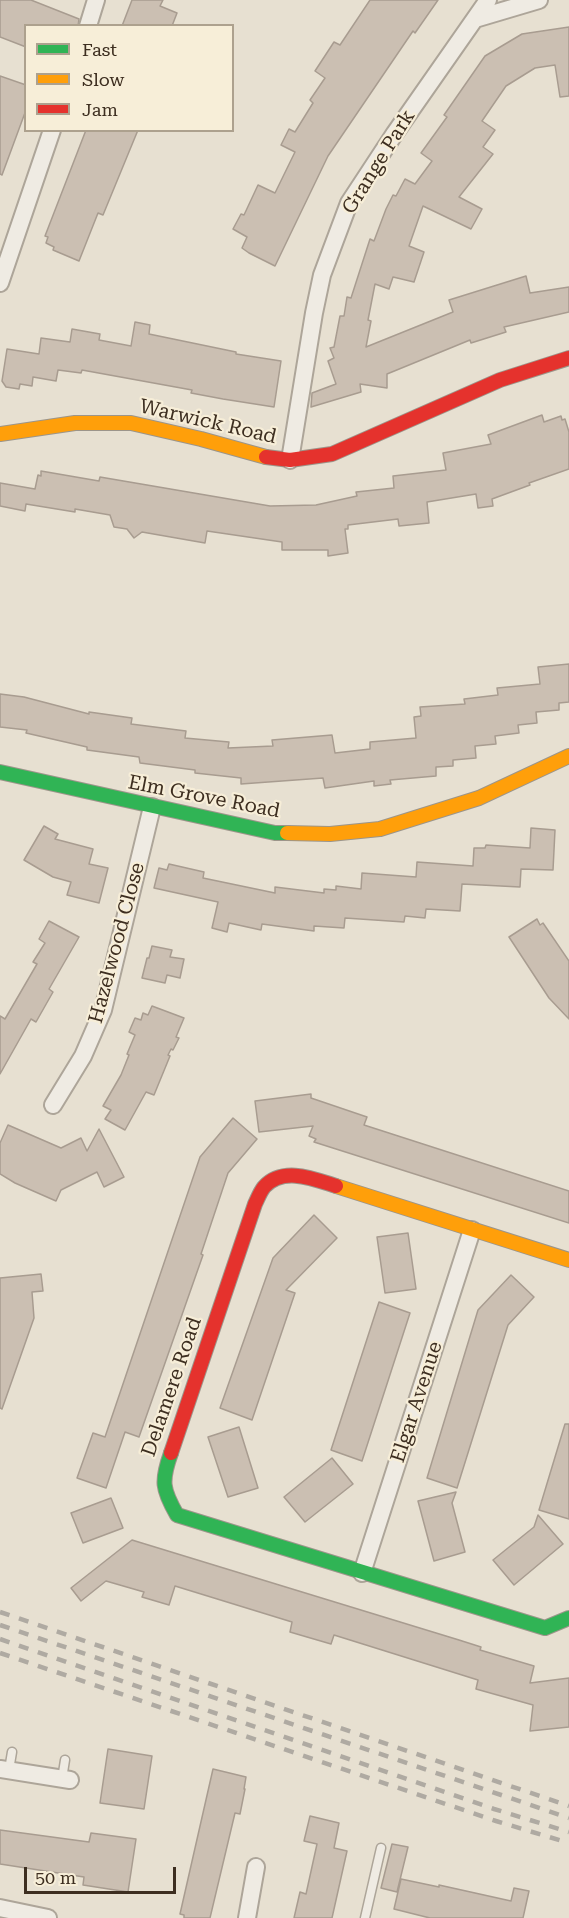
<!DOCTYPE html>
<html>
<head>
<meta charset="utf-8">
<style>
	body { margin:0 }
	#map { position:relative; width:569px; height:1918px; overflow:hidden; background:#e7e0d1; font-family:"Roboto Serif",serif }
	canvas { display:block }
	.legend { position:absolute; left:24px; top:24px; width:210px; height:108px; box-sizing:border-box; background:#f7eed8; border:2px solid #ada18e; margin:0; padding:8px 10px; list-style:none; font-size:18px; color:#3d2e20 }
	.legend li { display:flex; align-items:center; gap:12px; height:30px }
	.legend b { width:30px; border:2px solid #ada18e }
	.scale { position:absolute; left:24px; top:1867px; width:152px; height:27px; box-sizing:border-box; border:3px solid #3d2e20; border-top:0; padding-left:8px; font-size:18px; line-height:21px; white-space:nowrap; color:#3d2e20; -webkit-text-stroke:4px #f7eed8; paint-order:stroke }
</style>
</head>
<body>
<div id="map">
<canvas width="569" height="1918"></canvas>
<ul class="legend">
<li><b style="height:8px;background:#30b455"></b>Fast</li>
<li><b style="height:8px;background:#ff9f0a"></b>Slow</li>
<li><b style="height:8px;background:#e5322d"></b>Jam</li>
</ul>
<div class="scale">50 m</div>
</div>
<script>
const context = document.querySelector('canvas').getContext('2d');
context.lineJoin = 'round';
function fill(path, color) { context.fillStyle = color; context.fill(path, 'evenodd'); }
function strokePath(path, color, width, dash) { context.strokeStyle = color; context.lineWidth = width; context.lineCap = dash ? 'butt' : 'round'; context.setLineDash(dash || []); context.stroke(path); }
function write(font, color, halo, rows, align = 'center') {
  context.font = font + ' "Roboto Serif",serif'; context.lineWidth = 4.5; context.setLineDash([]); context.textBaseline = 'middle'; context.strokeStyle = halo; context.fillStyle = color; for (const [text, x, y, turn = 0] of rows) {
    context.save(); context.translate(x, y); context.rotate((+turn || 0) * Math.PI / 180); context.textAlign = isNaN(turn) ? turn : align; if (halo) context.strokeText(text, 0, 0); context.fillText(text, 0, 0); context.restore();
  }
}
const building = new Path2D(`
	M0,0H31L79,19L78,26H26V47L0,37Z
	M132,0H163L160,6L177,13L172,26H122Z
	M370,0H438L415,33L413,31L328,156L275,266L249,253L242,248L247,237L233,229L241,214L244,215L258,185L275,193L295,152L281,145L289,129L295,132L313,103L310,100L325,78L315,71L334,42L340,45Z
	M569,27V96L560,97L555,65L535,68L506,86L482,121L495,130L483,147L493,154L459,197L482,209L471,229L423,206L409,246L424,252L414,282L393,277L389,289L375,284L368,320L371,321L366,347L453,312L449,300L526,276L530,293L569,287V312L504,327L506,332L471,343L470,340L387,374V388L360,384L361,392L311,407L312,393L336,384L328,361L334,358L330,348L334,347L340,316H344L347,297L351,298L370,239L374,241L386,209L393,195L396,196L405,179L415,184L432,161L421,153L447,117L444,115L485,56L522,34Z
	M0,76L26,85V110L2,175L0,174Z
	M86,130H138L103,215L98,213L79,261L53,250L54,247L46,243L48,237L45,236Z
	M135,322L150,325L149,334L236,352V354L281,361L274,407L223,399L191,393L192,390L82,370L81,373L58,370L56,381L33,377L32,386L20,384L19,389L6,387L2,381L7,349L39,354L41,338L70,342L72,329L100,334L99,340L131,346Z
	M542,415L544,422L561,416L562,420L565,419L569,432V469L529,483L530,485L492,499L493,506L478,508L476,494L427,502L429,523L399,526L398,519L348,525V529H345L348,553L328,556V550H282V542L207,531L205,543L142,532L134,538L127,529L114,527L110,515L75,509V512L26,504L25,511L0,506V483L35,489L38,475L41,476V471L99,481L100,477L270,506L316,505L357,496L356,492L394,488L393,476L446,470L443,453L491,444L488,435Z
	M569,664V702L559,703V710L536,712L537,723L518,725L519,733L495,736L496,744L475,746L476,758L453,760V766L436,767V776L390,780L391,784L374,786V781L325,788L323,778L241,784V778L195,773V770L140,763L139,757L87,750V747L26,733L27,730L0,727V694L24,697L89,714V712L132,718L131,724L186,731L185,738L229,742L228,748L273,746L272,740L332,735L335,753L370,749V742L416,738L414,717L421,716L420,707L465,704L464,699L498,695L497,688L540,684L538,667Z
	M44,826L58,834L55,839L93,849L89,864L108,868L99,903L67,895L71,882L53,877L24,860Z
	M531,828L555,830L553,870L521,869L520,887L462,884L460,911L426,909L425,918L405,916L404,922L345,918L344,928L314,926V931L262,924L261,930L229,923L227,932L212,928L218,902L154,888L159,868L167,870L169,864L204,872L203,878L275,893V887L324,893V889L336,890V886L361,889L362,873L416,877L417,862L473,866L474,848H485L486,845L530,848Z
	M537,919L540,925L543,923L569,961V1019L549,998L509,937Z
	M49,921L79,937L49,989L53,992L36,1022L31,1019L0,1074V1016L5,1019L37,964L33,962L45,943L39,939Z
	M152,946L172,950L170,957L184,959L180,978L167,975L165,983L142,978L147,958H149Z
	M152,1006L184,1018L176,1037L179,1038L173,1050L171,1049L168,1055L170,1056L154,1095L146,1092L125,1130L105,1119L111,1110L103,1106L121,1075L129,1055L127,1054L135,1035L129,1032L135,1018L141,1020L143,1013L148,1015Z
	M311,1094V1098L367,1117L364,1125L569,1191V1223L314,1142L316,1139L309,1136L313,1126L259,1132L255,1101Z
	M233,1118L257,1139L228,1173L201,1254L203,1255L139,1437L125,1432L106,1488L77,1478L93,1433L105,1437L200,1157Z
	M8,1125L61,1148L81,1138L87,1151L99,1129L124,1177L104,1187L97,1172L61,1190L56,1201L15,1183L0,1174V1143Z
	M314,1215L337,1238L286,1290L295,1293L252,1420L220,1408L273,1258Z
	M408,1233L416,1289L385,1293L377,1237Z
	M41,1274L43,1291L32,1292L34,1318L2,1409L0,1408V1278Z
	M511,1275L534,1297L508,1325L457,1488L427,1478L478,1310Z
	M379,1302L410,1313L362,1461L331,1450Z
	M565,1424H569V1519L539,1510Z
	M239,1427L258,1488L228,1497L208,1437Z
	M332,1458L353,1484L305,1522L284,1497Z
	M456,1492L452,1503L465,1552L434,1561L418,1501Z
	M111,1498L123,1528L83,1543L71,1513Z
	M538,1515L563,1544L514,1585L493,1560L534,1527Z
	M132,1540L459,1640L481,1647L480,1650L534,1666L530,1683L569,1678V1727L530,1731L533,1705L476,1689L478,1680L334,1635L331,1644L307,1637L290,1632L292,1622L175,1586L169,1605L142,1597L144,1592L106,1581L81,1601L71,1588Z
	M108,1749L152,1756L144,1809L100,1803Z
	M213,1769L246,1777L244,1789H245L240,1814L235,1813L210,1918H184V1915L180,1914Z
	M310,1816L339,1823L334,1848L347,1851L332,1918H294L300,1892L306,1894L317,1844L304,1841Z
	M0,1830L89,1842L91,1833L136,1839L128,1892L83,1885L84,1877L0,1864Z
	M392,1844L408,1847L397,1892L381,1888Z
	M401,1879L439,1887V1885L511,1901L514,1888L529,1891L523,1918H430L394,1909Z`);
fill(building, '#cbbfb2');
strokePath(building, '#a89c90', 1.5);
const lane = new Path2D(`
	M9,1770L12,1752
	M62,1779L65,1760
	M365,1918L381,1848`);
const street = new Path2D(`
	M475,19L539,0
	M88,26L96,0
	M0,283L52,130
	M290,460L314,313L322,275L349,203L395,133L488,0
	M53,1105L83,1056L103,1010L152,807
	M362,1573L472,1230
	M0,1769L70,1780
	M0,1908L48,1918
	M247,1918L256,1867`);
const fast = new Path2D(`
	M0,772L275,833H287
	M171,1453C161,1481 162,1489 177,1515L545,1628L569,1618`);
const slow = new Path2D(`
	M0,434L75,423H131L201,439L266,457
	M287,833L330,834L380,829L479,798L569,756
	M336,1186L569,1260`);
const jam = new Path2D(`
	M266,457L290,460L332,454L500,380L569,358
	M171,1453L255,1204C258,1198 260,1192 264,1187C283,1166 314,1179 336,1186`);
strokePath(lane, '#ada599', 11);
strokePath(street, '#ada599', 20);
strokePath(fast, '#9c958a', 16);
strokePath(slow, '#9c958a', 16);
strokePath(jam, '#9c958a', 16);
strokePath(lane, '#efebe3', 8);
strokePath(street, '#efebe3', 16);
strokePath(fast, '#30b455', 14);
strokePath(slow, '#ff9f0a', 14);
strokePath(jam, '#e5322d', 14);
strokePath(new Path2D(`
	M0,1612L569,1806
	M0,1625L569,1818
	M0,1639L494,1809L569,1832
	M0,1653L496,1821L569,1843`), '#afaaa2', 4.5, [10, 10]);
write('20px', '#3d2e20', '#f7eed8', [
	["Grange Park",379,162,-58],
	["Warwick Road",208,422,13],
	["Elm Grove Road",204,797,11],
	["Hazelwood Close",117,943,-75],
	["Delamere Road",172,1387,-71],
	["Elgar Avenue",417,1402,-72]
]);
</script>
</body>
</html>
